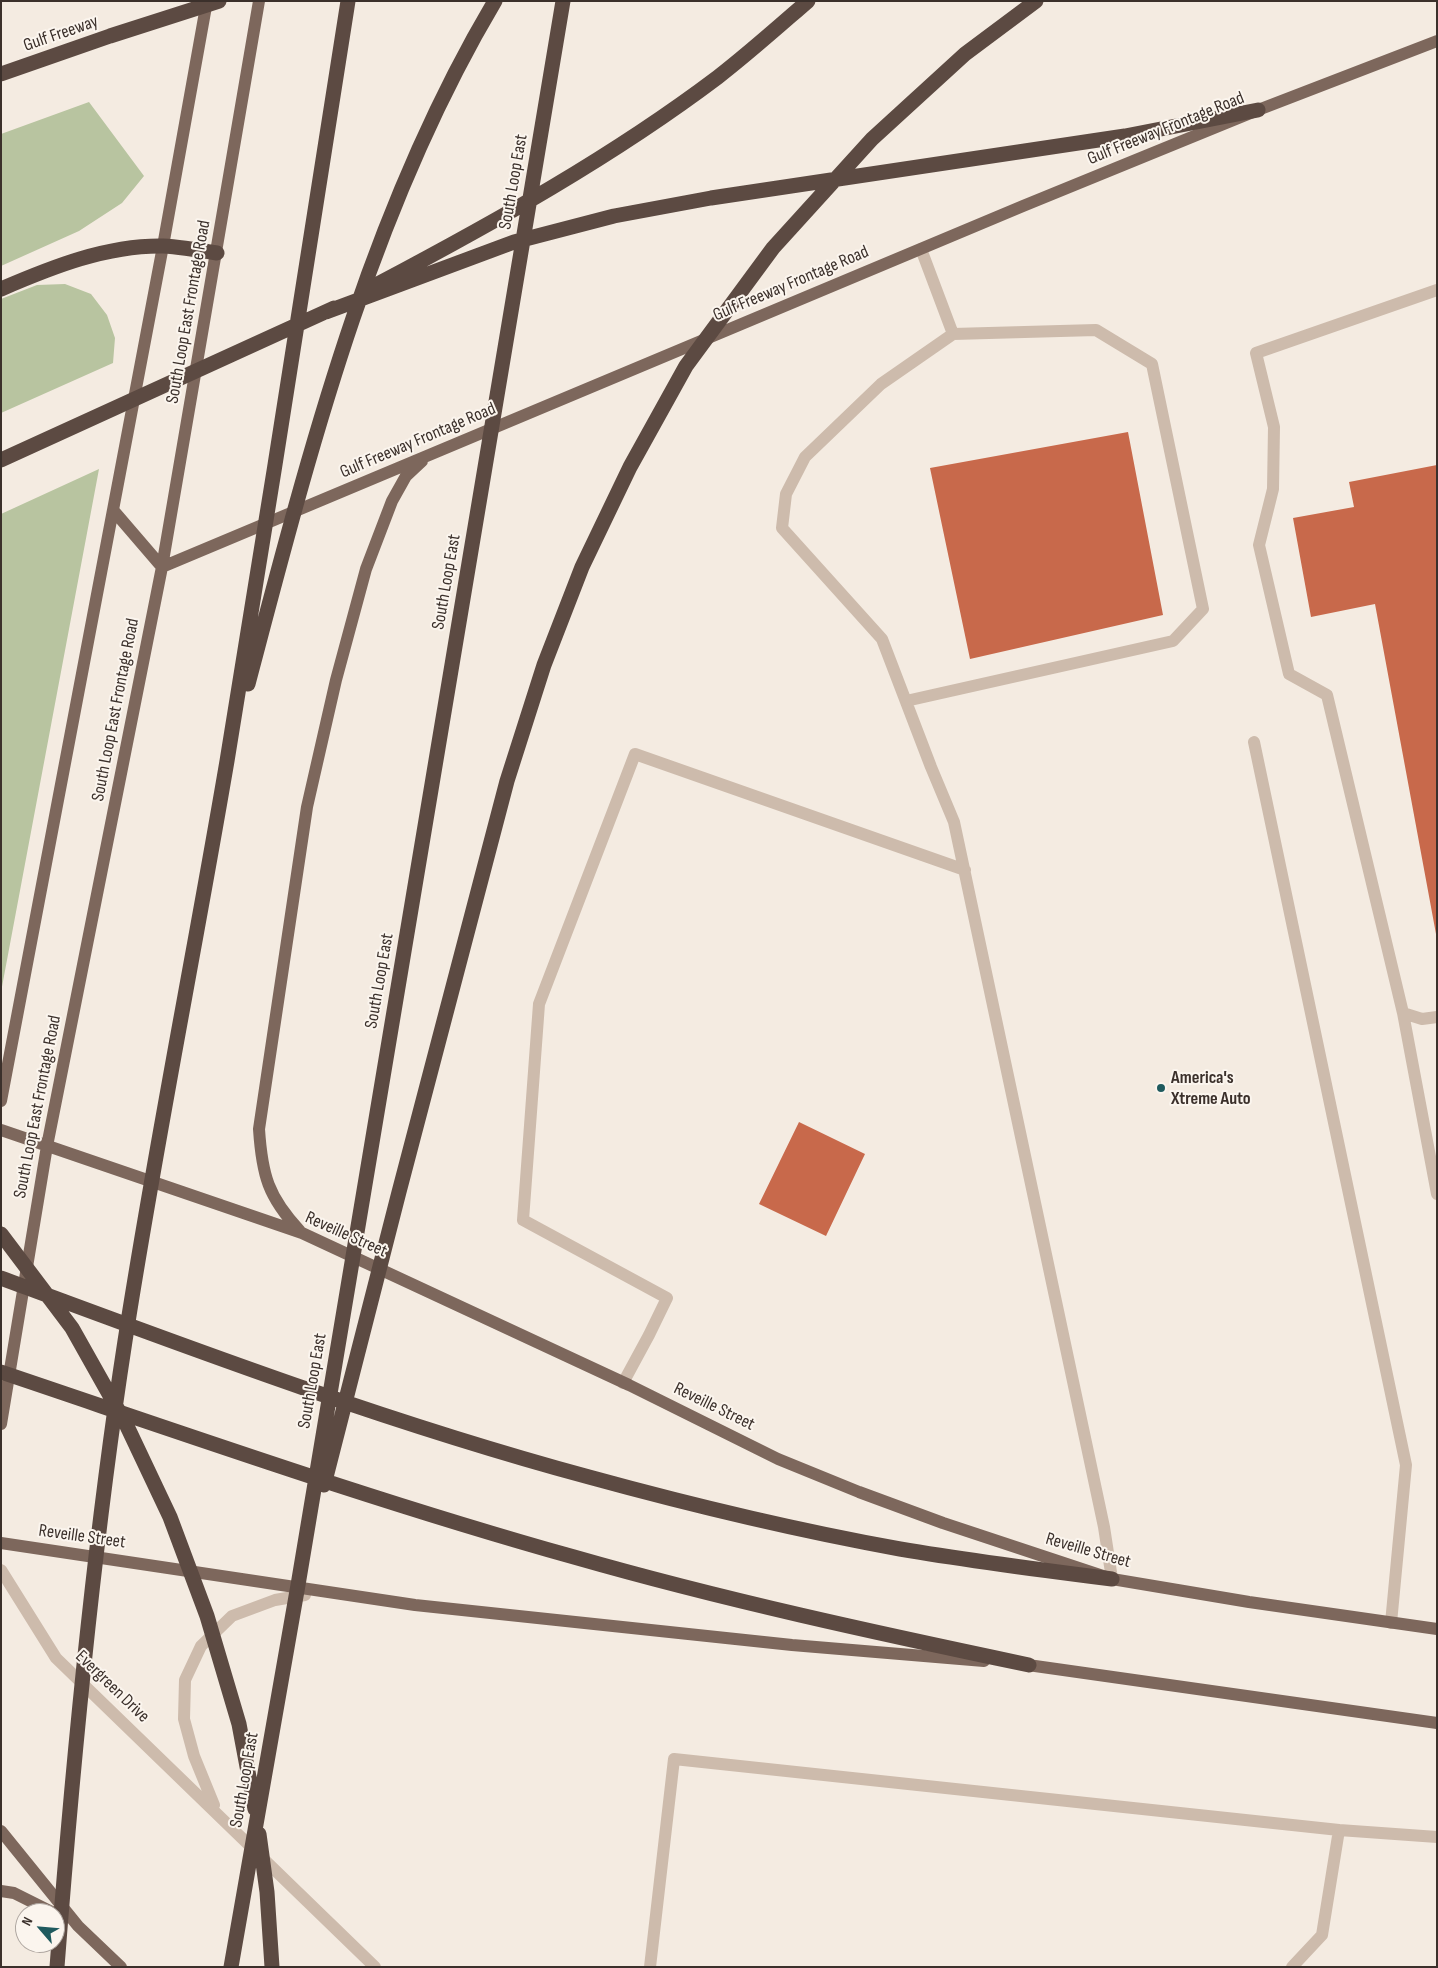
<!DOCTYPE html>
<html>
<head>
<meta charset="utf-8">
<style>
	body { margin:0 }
	#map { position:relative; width:1438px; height:1968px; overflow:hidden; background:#f4ebe1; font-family:"Sofia Sans Condensed",sans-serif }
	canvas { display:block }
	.frame { position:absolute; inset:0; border:2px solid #3b302b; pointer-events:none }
	.north { position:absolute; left:15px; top:1903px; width:50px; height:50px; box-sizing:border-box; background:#fbf5ee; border:1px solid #aea6a0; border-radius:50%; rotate:297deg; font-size:14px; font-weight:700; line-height:20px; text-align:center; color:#3b302b }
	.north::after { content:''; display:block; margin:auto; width:18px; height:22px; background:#1f5a5e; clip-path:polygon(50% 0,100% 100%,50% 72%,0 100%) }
</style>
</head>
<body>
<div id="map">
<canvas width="1438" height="1968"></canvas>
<div class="frame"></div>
<div class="north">N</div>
</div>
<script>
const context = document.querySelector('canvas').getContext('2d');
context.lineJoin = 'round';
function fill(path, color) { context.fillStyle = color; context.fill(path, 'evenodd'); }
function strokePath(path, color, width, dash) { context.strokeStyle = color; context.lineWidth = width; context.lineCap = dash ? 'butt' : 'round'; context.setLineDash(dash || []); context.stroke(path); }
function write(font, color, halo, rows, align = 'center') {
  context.font = font + ' "Sofia Sans Condensed",sans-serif'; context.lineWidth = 4; context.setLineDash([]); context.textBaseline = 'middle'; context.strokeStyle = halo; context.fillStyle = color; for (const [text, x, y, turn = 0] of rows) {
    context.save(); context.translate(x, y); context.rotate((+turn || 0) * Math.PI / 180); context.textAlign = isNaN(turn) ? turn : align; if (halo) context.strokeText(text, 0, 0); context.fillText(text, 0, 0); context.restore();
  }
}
fill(new Path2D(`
	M89,102L144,176L122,203L79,231L1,266V134Z
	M65,284L91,294L107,315L115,338L113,363L1,413V299L37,285Z
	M99,469L1,992V514Z`), '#b8c4a0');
fill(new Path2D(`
	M1128,432L1163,615L970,659L930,468Z
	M1437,465V934H1436L1375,604L1311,617L1293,518L1354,507L1349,482Z
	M799,1122L865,1154L826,1236L759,1204Z`), '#c8694b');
strokePath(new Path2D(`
	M921,249L953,334L881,384L805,457L786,494L782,528L882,639L931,767L954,822L1104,1527L1112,1579
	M1437,290L1256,353L1274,427L1273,489L1259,545L1289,674L1327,695L1403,1013L1422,1019L1437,1017
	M906,701L1173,641L1203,609L1152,364L1096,330L953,334
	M1254,742L1406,1465L1391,1623
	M1403,1013L1437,1194
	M623,1383L649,1335L667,1298L523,1220L539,1004L635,754L965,870
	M1,1570L56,1658L375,1967
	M214,1805L194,1756L184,1719L185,1680L201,1646L232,1616L275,1600L305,1595
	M1339,1830L1437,1837
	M650,1967L674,1759L1339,1830L1322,1935L1292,1967`), '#cdbbac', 12);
strokePath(new Path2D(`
	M113,510L162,567
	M162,567L1023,206L1258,110L1437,41
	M1,1101L163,246L207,1
	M1,1130L302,1233L629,1385L778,1459L859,1492L943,1523L1112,1579L1249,1602L1437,1629
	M300,1231C268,1197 262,1175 259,1129L307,807L336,680L366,569L392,501L406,476L422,461
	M1,1424L47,1146L162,567L259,1
	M1,1543L415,1605L792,1645L984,1661
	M1021,1664L1437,1723
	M1,1831L78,1926L121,1967
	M1,1891L14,1893L54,1913`), '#7d675c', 12);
strokePath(new Path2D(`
	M1,74L110,36L219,1
	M378,284C495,222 612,157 718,77C749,53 778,27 808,1
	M1,289C52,267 107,245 163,246C181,247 199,250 217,253
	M326,312L514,242L614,216L711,198L1125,136L1258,110
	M1,460L334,308
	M248,684C310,450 370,211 495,1
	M1,1234L72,1328L126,1424L170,1517L207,1616L239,1724L255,1809
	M1,1278C195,1350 389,1423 589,1477C691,1505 795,1530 900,1549C970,1561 1041,1570 1112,1579
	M1,1372C191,1436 381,1503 574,1557C724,1600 877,1633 1029,1665
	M324,1485L399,1192L507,781L544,665L582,567L630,467L686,366L773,248L872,139L965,54L1036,1
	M259,1834L267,1892L272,1967
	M57,1967C73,1758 93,1548 125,1341C155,1147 194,955 227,761C269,508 308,254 348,1
	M231,1967L298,1585L563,1`), '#5c4a42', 15);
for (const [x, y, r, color] of [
	[1161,1088,5,"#1f5a5e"]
]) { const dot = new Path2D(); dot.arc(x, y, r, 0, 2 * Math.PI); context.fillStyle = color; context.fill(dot); strokePath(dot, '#fbf5ee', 2); }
write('18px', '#3b302b', '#fbf5ee', [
	["Gulf Freeway",61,34,-19],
	["Gulf Freeway Frontage Road",1166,129,-22],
	["South Loop East",514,182,-80],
	["Gulf Freeway Frontage Road",791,284,-23],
	["South Loop East Frontage Road",189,312,-80],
	["Gulf Freeway Frontage Road",418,441,-23],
	["South Loop East",447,582,-80],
	["South Loop East Frontage Road",116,710,-79],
	["South Loop East",380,981,-80],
	["South Loop East Frontage Road",38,1107,-79],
	["Reveille Street",346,1235,24],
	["South Loop East",313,1381,-80],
	["Reveille Street",714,1407,26],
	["Reveille Street",82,1537,8],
	["Reveille Street",1088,1551,16],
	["Evergreen Drive",112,1687,44],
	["South Loop East",245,1780,-80]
]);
write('bold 18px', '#3b302b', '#fbf5ee', [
	["America's",1171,1078],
	["Xtreme Auto",1171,1099]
], 'left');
</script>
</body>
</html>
